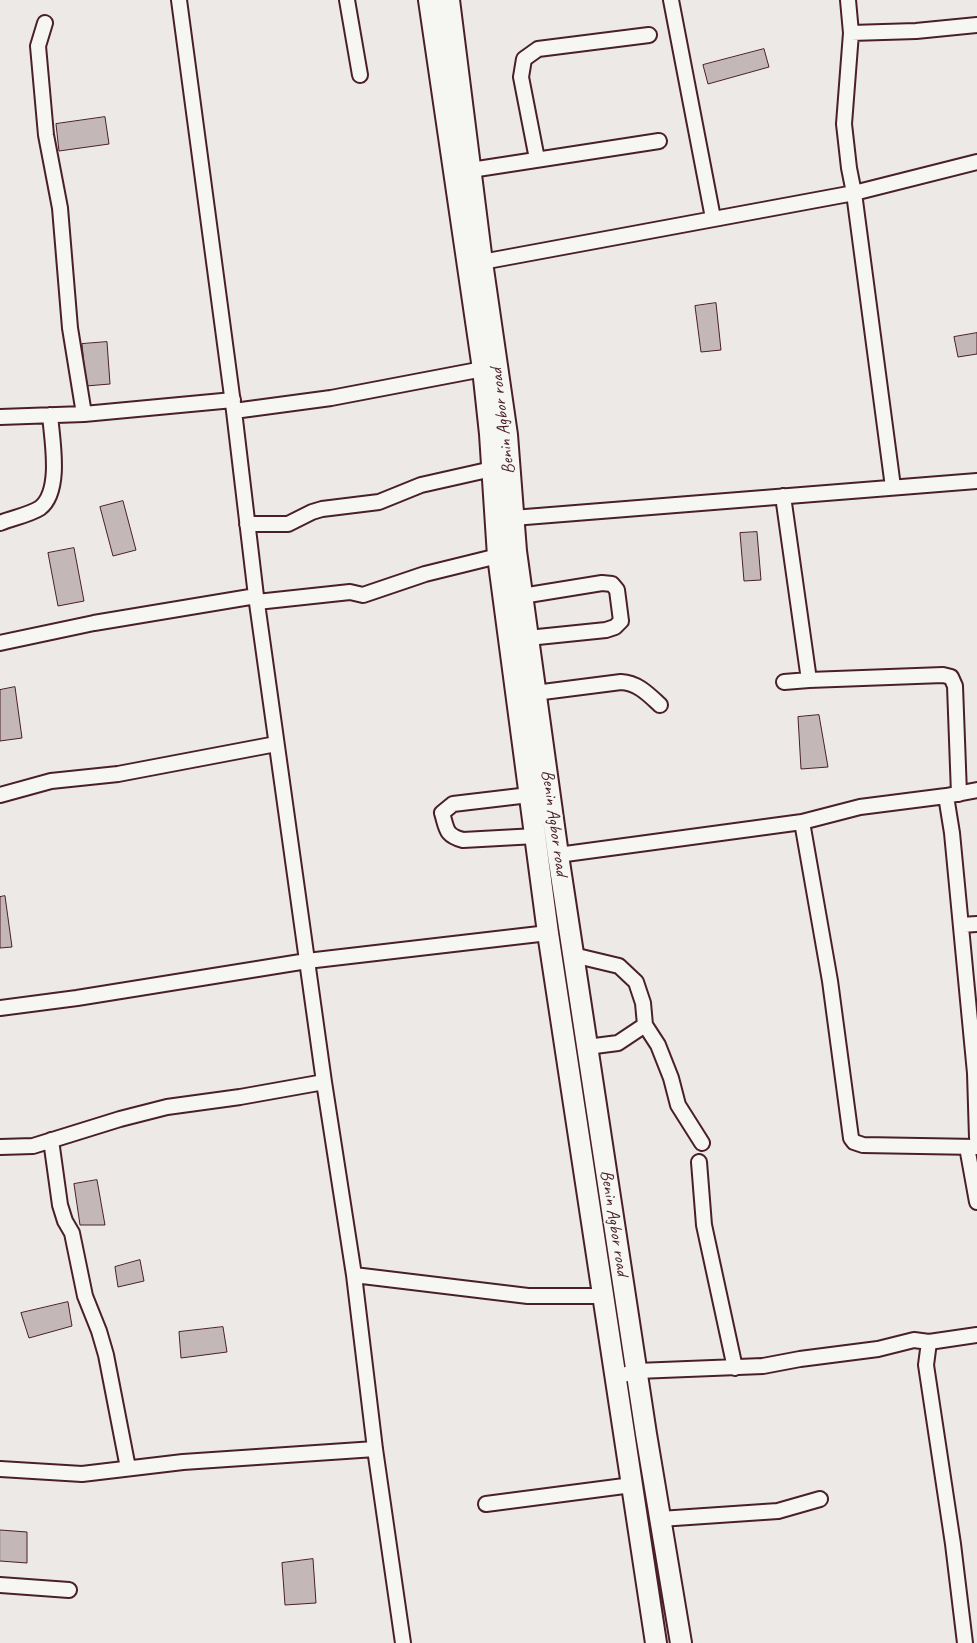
<!DOCTYPE html>
<html>
<head>
<meta charset="utf-8">
<style>
	body { margin:0 }
	canvas { display:block; background:#ece9e6 }
</style>
</head>
<body>
<canvas width="977" height="1643"></canvas>
<script>
const context = document.querySelector('canvas').getContext('2d');
context.lineJoin = 'round';
function fill(path, color) { context.fillStyle = color; context.fill(path, 'evenodd'); }
function strokePath(path, color, width, dash) { context.strokeStyle = color; context.lineWidth = width; context.lineCap = dash ? 'butt' : 'round'; context.setLineDash(dash || []); context.stroke(path); }
function write(font, color, halo, rows, align = 'center') {
  context.font = font + ' Caveat,sans-serif'; context.lineWidth = 4; context.setLineDash([]); context.textBaseline = 'middle'; context.strokeStyle = halo; context.fillStyle = color; for (const [text, x, y, turn = 0] of rows) {
    context.save(); context.translate(x, y); context.rotate((+turn || 0) * Math.PI / 180); context.textAlign = isNaN(turn) ? turn : align; if (halo) context.strokeText(text, 0, 0); context.fillText(text, 0, 0); context.restore();
  }
}
const building = new Path2D(`
	M764,49L769,67L708,84L703,65Z
	M105,117L109,144L59,151L56,124Z
	M716,303L721,350L701,352L695,306Z
	M977,333V354L958,357L954,337Z
	M107,342L110,384L86,386L82,344Z
	M123,501L136,550L113,556L100,507Z
	M757,532L761,580L744,581L740,533Z
	M74,548L84,601L58,606L48,553Z
	M15,687L22,738L0,741V690Z
	M819,715L828,767L801,769L798,717Z
	M5,896L12,947L0,948V897Z
	M97,1180L105,1225H80L74,1184Z
	M140,1260L144,1281L118,1287L115,1267Z
	M68,1302L72,1326L29,1338L21,1313Z
	M223,1327L227,1352L181,1358L179,1332Z
	M0,1530L27,1532V1563L0,1561Z
	M313,1559L316,1603L285,1605L282,1563Z`);
fill(building, '#c4b7b7');
strokePath(building, '#4a1f2b', 1);
const minor = new Path2D(`
	M179,0L234,411L256,596L324,1082L354,1275L375,1449L403,1643
	M347,0L360,75
	M671,0L713,218
	M848,0L851,33L844,124L849,168L854,193L893,487
	M45,23L38,46L46,135L60,208L70,328L84,414
	M851,33L916,31L977,25
	M537,159L521,77L524,59L538,49L649,35
	M471,170L659,141
	M482,262L854,193L977,162
	M234,411L331,398L483,369
	M0,417L84,414L233,400
	M783,496L809,680L784,682
	M513,518L977,481
	M0,523C12,518 29,515 40,508C62,491 52,440 50,415
	M247,524H288L312,512L322,509L379,502L421,485L492,469
	M522,596L602,583L612,584L617,590L621,621L615,627L606,630L528,638
	M257,602L350,592L363,595L425,574L498,556
	M0,643L94,623L256,596
	M809,680L943,675L951,677L955,686L959,794
	M535,693L621,682C638,683 648,694 660,705
	M0,795L51,781L118,774L276,744
	M529,795L453,804L442,813C447,829 445,835 463,840L536,836
	M946,796L952,833L975,1073L977,1138
	M802,822L830,981L851,1138L854,1142L863,1145L977,1147
	M558,855L802,822L860,807L946,796L977,790
	M961,925L977,924
	M573,955L619,966L636,982L643,1003L645,1025L618,1043L587,1047
	M0,1008L77,998L307,961L548,933
	M645,1025L658,1045L671,1078L678,1105L702,1143
	M51,1140L60,1205L65,1221L72,1233L85,1296L99,1331L106,1355L128,1468
	M0,1147L33,1146L120,1119L167,1107L240,1097L324,1082
	M967,1147L977,1202
	M699,1162L704,1225L735,1368
	M354,1275L528,1296H604
	M929,1342L926,1365L953,1544L965,1643
	M616,1377L637,1371L763,1366L800,1359L878,1349L914,1340L929,1342L977,1335
	M0,1469L82,1474L183,1462L375,1449
	M486,1504L632,1485
	M660,1519L778,1511L820,1499
	M0,1585L69,1590`);
const highway = new Path2D(`
	M429,0L483,369L490,434L498,556L548,933L656,1643
	M449,0L482,262L507,435L516,551L558,855L646,1434L681,1643`);
strokePath(minor, '#4a1f2b', 18);
strokePath(highway, '#4a1f2b', 24);
strokePath(minor, '#f6f6f2', 14);
strokePath(highway, '#f6f6f2', 20);
write('18px', '#4a1f2b', '#f6f6f2', [
	["Benin Agbor road",503,421,-97],
	["Benin Agbor road",554,823,82],
	["Benin Agbor road",614,1223,81]
]);
</script>
</body>
</html>
